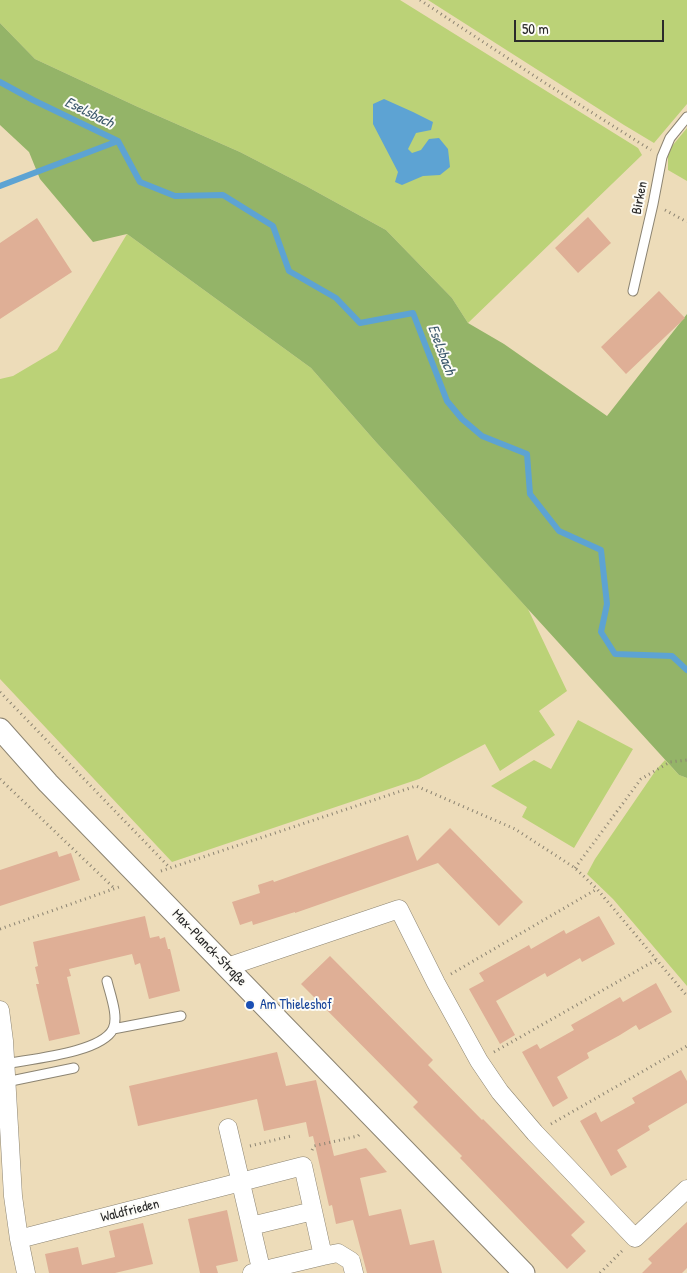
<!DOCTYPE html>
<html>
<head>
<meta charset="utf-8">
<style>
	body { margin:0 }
	#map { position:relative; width:687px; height:1273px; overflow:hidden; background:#eddcb9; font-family:"Patrick Hand",sans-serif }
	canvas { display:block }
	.scale { position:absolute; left:514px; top:20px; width:150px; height:22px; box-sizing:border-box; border:2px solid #2b2b2b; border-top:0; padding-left:6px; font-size:15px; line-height:18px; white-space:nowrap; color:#2b2b2b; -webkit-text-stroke:4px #fdfcf7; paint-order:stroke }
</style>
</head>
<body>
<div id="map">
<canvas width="687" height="1273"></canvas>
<div class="scale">50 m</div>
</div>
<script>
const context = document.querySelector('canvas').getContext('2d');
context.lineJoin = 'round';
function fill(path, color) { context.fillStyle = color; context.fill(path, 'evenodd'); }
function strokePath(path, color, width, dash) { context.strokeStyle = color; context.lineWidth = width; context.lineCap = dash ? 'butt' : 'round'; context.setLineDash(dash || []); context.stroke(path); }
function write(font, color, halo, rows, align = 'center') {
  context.font = font + ' "Patrick Hand",sans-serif'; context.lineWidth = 4; context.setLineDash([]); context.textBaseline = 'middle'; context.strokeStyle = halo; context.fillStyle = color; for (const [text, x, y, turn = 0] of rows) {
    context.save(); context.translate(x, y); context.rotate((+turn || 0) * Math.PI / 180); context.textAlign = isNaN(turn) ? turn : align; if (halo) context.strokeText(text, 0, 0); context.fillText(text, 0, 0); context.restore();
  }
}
fill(new Path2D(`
	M0,0H400L638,148L642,155L468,323L452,298L386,230L306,186L240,152L138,107L35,59L0,23Z
	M428,0H687V104L654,143L624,125Z
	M687,128V181L668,170V151Z
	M127,234L311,368L375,441L528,609L567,691L539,711L555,735L500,771L485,744L419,779L172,862L0,679V379L13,376L57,350Z
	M578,720L633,749L574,848L522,817L527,807L491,786L534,760L551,769Z
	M665,760L679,775L687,778V986L613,899L587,874L595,859L656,770Z`), '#bbd277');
fill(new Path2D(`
	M0,23L35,59L138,107L240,152L306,186L386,230L452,298L468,323L504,344L607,416L687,314V778L679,775L375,441L311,368L127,234L93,242L40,179L29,152L0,125Z`), '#94b468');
fill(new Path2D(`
	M384,99L413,112L433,122L431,130L416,133L408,149L412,153L421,150L429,139L439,138L448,149L450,167L440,175L423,176L402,185L395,182L398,172L373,124V104Z`), '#5da3d3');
strokePath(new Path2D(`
	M0,82L33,100L118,141L140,182L175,196L223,195L273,226L289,271L336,298L360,323L413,313L447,401L462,419L482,436L527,454L530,494L559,531L601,550L607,604L601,632L615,654L672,656L687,670
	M0,186L118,141`), '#5da3d3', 6);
fill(new Path2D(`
	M588,217L611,243L578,273L555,248Z
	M37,218L72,272L0,319V243Z
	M659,291L685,318L626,374L601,347Z
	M450,828L523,902L499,926L438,863L295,913V912L253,925L252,921L240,925L232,902L260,893L258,885L273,880L274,882L408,835L417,861Z
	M57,851L59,857L71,853L80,880L0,906V870Z
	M145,916L150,938L159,936L160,939L165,937L168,949H170L180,991L149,999L140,963L135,965L132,954L69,969L71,976L67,977L80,1034L49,1041L36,984H39L35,967L38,966L33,942Z
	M599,916L615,944L582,962L580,958L547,977L545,973L496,1001L515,1035L500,1044L469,989L484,981L479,973L529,945L531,949L564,930L566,934Z
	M330,956L433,1060L428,1065L482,1120L483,1119L585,1222L571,1235L586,1251L567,1269L460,1158L462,1156L413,1107L418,1102L301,984Z
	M656,983L672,1012L639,1030L636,1025L620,1035L587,1053L589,1058L557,1077L568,1098L553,1107L522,1052L537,1044L540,1049L574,1030L571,1025L587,1016L620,997L623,1002Z
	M277,1052L286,1086L316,1080L334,1156L366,1148L387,1172L360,1178L369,1216L401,1209L410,1245L434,1240L442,1273H367L353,1220L336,1224L332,1205L329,1206L313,1136L309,1137L306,1122L264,1131L257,1099L138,1126L129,1086Z
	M681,1070L687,1081V1103L648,1126L650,1130L617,1150L627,1167L611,1176L580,1121L596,1112L601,1122L635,1103L632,1098Z
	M227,1210L238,1261L216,1266L218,1273H200L188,1219Z
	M687,1222V1268L682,1273H642L652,1263L648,1259Z
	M143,1223L153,1264L115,1273H49L45,1254L78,1247L82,1265L115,1257L109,1231Z`), '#dfaf96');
const service = new Path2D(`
	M633,291L653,204L662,157L670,138L687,117
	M113,1029L181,1016
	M5,1064C30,1059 101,1053 113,1029C119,1017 110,994 107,981
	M6,1082L74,1068`);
const minor = new Path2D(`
	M227,967L399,909L436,983L479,1061L500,1092L535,1133L635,1238L687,1189
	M0,1010L4,1041L13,1196L19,1239L26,1273
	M228,1128L262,1273
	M251,1226L313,1211
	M19,1239L303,1166L323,1256L252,1273
	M323,1256L338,1253L351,1261L354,1273`);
const tertiary = new Path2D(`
	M0,729L48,783L524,1273`);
strokePath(service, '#8c8472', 11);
strokePath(minor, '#8c8472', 19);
strokePath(tertiary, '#8c8472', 23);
strokePath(new Path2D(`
	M420,0L542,81L651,150
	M665,210L687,222
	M0,692L170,868
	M0,779L115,889
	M575,868L641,779L670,762L687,760
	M161,871L416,786L515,829L575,868L597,889L687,996
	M0,929L122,886
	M451,974L597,889
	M494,1052L656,960
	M551,1124L687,1046
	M250,1146L291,1136
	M312,1150L314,1146L358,1136L361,1133
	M600,1273L622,1251`), '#8c8472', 3, [1, 4]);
strokePath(service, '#fff', 9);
strokePath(minor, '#fff', 18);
strokePath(tertiary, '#fff', 21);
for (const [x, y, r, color] of [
	[250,1005,5,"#1a4fb4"]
]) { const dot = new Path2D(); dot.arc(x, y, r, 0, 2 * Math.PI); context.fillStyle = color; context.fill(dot); strokePath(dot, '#fdfcf7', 2); }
write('14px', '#2b2b2b', '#fdfcf7', [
	["Birken",640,198,-79],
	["Max-Planck-Straße",209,948,46],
	["Waldfrieden",130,1211,-14]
]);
write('14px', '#164399', '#fdfcf7', [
	["Am Thieleshof",260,1005]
], 'left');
write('italic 15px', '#3f5b6e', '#fdfcf7', [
	["Eselsbach",89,113,26],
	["Eselsbach",441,350,69]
]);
</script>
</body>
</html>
